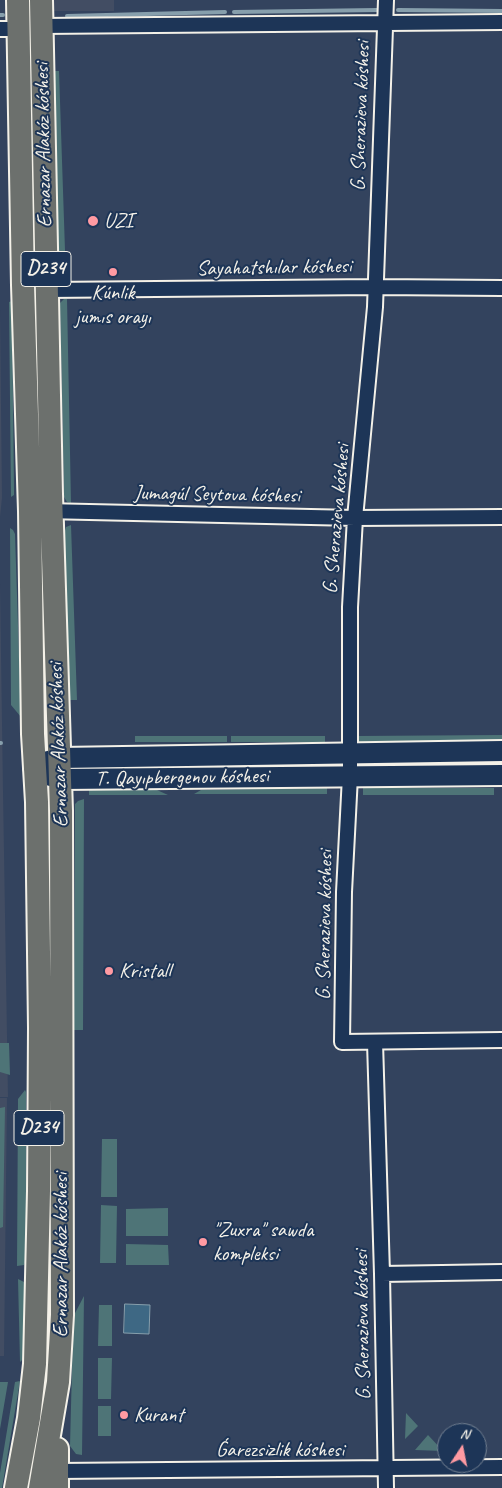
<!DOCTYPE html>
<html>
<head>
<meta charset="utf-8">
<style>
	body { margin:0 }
	#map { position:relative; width:502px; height:1488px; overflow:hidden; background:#33435e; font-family:Caveat,sans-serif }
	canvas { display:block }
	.north { position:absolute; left:437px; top:1423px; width:50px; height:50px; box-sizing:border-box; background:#1d3557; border:1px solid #738091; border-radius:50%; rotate:11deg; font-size:14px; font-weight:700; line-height:20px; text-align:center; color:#f4f1e8 }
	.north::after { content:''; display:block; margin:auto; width:18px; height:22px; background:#ff9aa2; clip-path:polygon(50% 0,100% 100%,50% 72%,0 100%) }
</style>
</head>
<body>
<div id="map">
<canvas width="502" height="1488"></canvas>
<div class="north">N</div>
</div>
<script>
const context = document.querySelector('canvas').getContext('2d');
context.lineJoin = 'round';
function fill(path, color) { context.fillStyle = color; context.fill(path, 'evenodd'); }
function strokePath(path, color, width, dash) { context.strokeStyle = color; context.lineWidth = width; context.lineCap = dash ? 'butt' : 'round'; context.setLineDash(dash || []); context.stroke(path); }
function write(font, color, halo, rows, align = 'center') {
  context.font = font + ' Caveat,sans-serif'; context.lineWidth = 4; context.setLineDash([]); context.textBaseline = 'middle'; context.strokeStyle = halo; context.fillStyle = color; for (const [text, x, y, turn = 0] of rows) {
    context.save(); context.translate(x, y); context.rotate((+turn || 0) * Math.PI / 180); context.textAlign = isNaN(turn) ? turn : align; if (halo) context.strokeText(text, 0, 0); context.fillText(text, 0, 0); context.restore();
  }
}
fill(new Path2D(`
	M53,0H114V11H53Z
	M0,310L2,498L0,517Z
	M0,584L3,791L8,1097H0Z
	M0,1098H7L4,1356H0Z`), '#424d63');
fill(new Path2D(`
	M53,71H59L66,280L63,279L59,275Z
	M64,299H67L71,503L67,502L64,497L60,303Z
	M12,301L14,490V495L11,497L9,302Z
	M71,525L77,700H69L64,534L66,527Z
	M10,528L13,530L15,534L21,717L11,705Z
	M502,735V741L358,742V736Z
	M135,736H227V742H135Z
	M231,736H325V742H231Z
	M327,788V794H194L201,790Z
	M363,788H494V795H363Z
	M89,790H157L168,795H89Z
	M84,799L83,1030H74L75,804L78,801Z
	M0,1043H9L10,1075L0,1072Z
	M25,1090L26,1092V1260L24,1265L17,1266L18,1102V1099Z
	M5,1107L3,1227L0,1228V1108Z
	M102,1139H117V1197H101Z
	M101,1205L117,1206L116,1263H100Z
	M168,1208V1236H126V1209Z
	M126,1244L168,1245L169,1265H126Z
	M18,1279L26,1283V1316L23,1359L20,1362Z
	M84,1296L82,1455L76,1454L70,1446L73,1327L74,1315Z
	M99,1305H112V1346H98Z
	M98,1358H112L111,1399H98Z
	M20,1381L2,1488H0V1473L15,1382Z
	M0,1382H8L0,1429Z
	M98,1406H111V1436H98Z
	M406,1413L418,1426L405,1439Z
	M428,1435L443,1451L415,1450Z`), '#4e7477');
const water = new Path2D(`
	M125,1304L150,1305L149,1334L124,1333Z`);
fill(water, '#3e6884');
strokePath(water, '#879fac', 1);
strokePath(new Path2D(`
	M398,10L502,11
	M234,12L377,10
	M0,15H3
	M67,16L225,12
	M0,743H1`), '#879fac', 4);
const street = new Path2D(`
	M386,0L375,307L355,518L350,607V776L344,892L342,1042L502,1040
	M41,26L502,22
	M0,29H19
	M47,290L375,287L502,288
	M45,511L355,518L502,517
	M375,1042L382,1274L386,1488
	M382,1274L502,1272
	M51,1475L57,1471L502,1467`);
const secondary = new Path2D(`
	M45,762L60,758L502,751
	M34,767L47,775L61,779L502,775`);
const primary = new Path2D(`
	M16,1488L29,1418L35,1364L39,1191L40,1028L37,802L33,734L30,511L23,285L18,0
	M40,1488L58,1382L62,1315L61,811L51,494L41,0
	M57,1488V1449`);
strokePath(street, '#f4f1e8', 18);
strokePath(secondary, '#f4f1e8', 24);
strokePath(primary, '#f4f1e8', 26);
strokePath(street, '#1d3557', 14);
strokePath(secondary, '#1d3557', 20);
strokePath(primary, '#6c706d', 22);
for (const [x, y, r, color] of [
	[93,221,6,"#ff9aa2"],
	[113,272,5,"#ff9aa2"],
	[109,971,5,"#ff9aa2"],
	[203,1242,5,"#ff9aa2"],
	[124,1415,5,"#ff9aa2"]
]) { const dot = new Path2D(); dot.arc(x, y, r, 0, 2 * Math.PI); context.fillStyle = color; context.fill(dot); strokePath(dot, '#1d3557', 2); }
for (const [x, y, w] of [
	[46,269,50],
	[39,1128,50]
]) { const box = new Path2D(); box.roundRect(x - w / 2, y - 17.5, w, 35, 4); context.fillStyle = '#1d3557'; context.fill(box); strokePath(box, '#f4f1e8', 1); }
write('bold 20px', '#f4f1e8', null, [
	["D234",46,269],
	["D234",39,1128]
]);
write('21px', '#f4f1e8', '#1d3557', [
	["G. Sherazieva kóshesi",361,116,-88],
	["Ernazar Alakóz kóshesi",44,145,-91],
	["Sayahatshılar kóshesi",274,268,-1],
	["Jumagúl Seytova kóshesi",217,495,1],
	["G. Sherazieva kóshesi",337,519,-85],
	["Ernazar Alakóz kóshesi",59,745,-92],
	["T. Qayıpbergenov kóshesi",182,778,-1],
	["G. Sherazieva kóshesi",325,925,-89],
	["Ernazar Alakóz kóshesi",61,1255,-90],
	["G. Sherazieva kóshesi",363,1325,-91],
	["Ǵarezsizlik kóshesi",280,1450]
]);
write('21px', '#f4f1e8', '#1d3557', [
	["UZI",104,221],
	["Kúnlik",113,293,"center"],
	["jumıs orayı",113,317,"center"],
	["Kristall",119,971],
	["\"Zuxra\" sawda",213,1230],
	["kompleksi",213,1254],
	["Kurant",134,1415]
], 'left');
</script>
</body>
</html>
